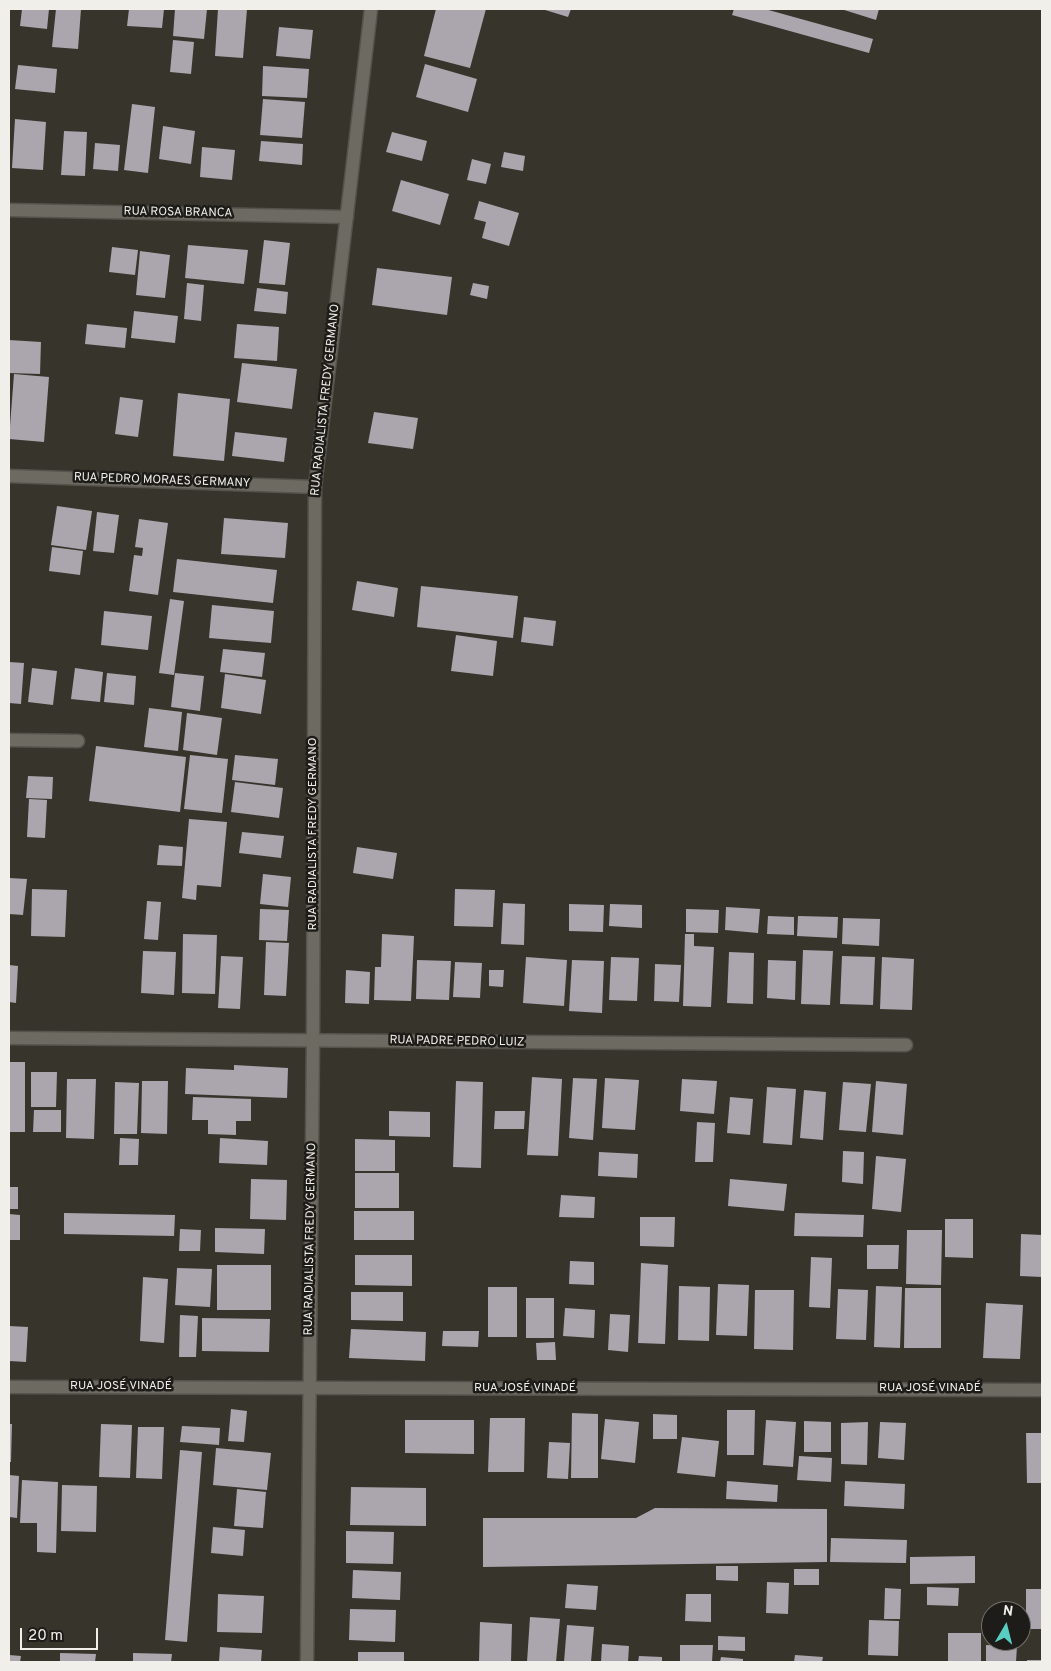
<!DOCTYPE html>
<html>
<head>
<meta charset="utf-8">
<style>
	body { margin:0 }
	#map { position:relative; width:1051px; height:1671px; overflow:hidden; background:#37342c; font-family:Overpass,sans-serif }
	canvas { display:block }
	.frame { position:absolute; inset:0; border:10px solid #f1efea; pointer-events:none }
	.north { position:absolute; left:981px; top:1601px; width:50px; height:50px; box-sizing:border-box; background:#1d1c18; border:1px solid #72706c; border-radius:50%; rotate:8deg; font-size:14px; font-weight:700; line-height:20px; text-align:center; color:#f1efea }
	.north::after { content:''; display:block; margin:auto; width:18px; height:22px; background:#57cec1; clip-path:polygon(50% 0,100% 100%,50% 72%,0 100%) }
	.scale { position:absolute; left:20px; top:1628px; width:78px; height:22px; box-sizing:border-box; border:2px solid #f1efea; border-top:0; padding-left:6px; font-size:15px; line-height:18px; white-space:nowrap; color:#f1efea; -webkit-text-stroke:4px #1d1c18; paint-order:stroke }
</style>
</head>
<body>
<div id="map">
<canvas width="1051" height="1671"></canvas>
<div class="frame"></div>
<div class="north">N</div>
<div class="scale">20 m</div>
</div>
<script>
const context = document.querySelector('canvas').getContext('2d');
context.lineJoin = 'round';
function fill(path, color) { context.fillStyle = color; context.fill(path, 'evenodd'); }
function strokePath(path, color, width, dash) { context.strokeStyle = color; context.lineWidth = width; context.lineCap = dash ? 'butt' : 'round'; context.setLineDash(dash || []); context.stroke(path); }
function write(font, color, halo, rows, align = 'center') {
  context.font = font + ' Overpass,sans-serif'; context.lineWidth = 5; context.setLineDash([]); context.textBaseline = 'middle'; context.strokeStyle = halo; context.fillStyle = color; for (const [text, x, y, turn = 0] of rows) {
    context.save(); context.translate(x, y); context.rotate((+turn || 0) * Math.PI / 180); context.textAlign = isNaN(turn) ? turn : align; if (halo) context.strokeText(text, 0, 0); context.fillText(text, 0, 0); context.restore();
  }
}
fill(new Path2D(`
	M22,9H49L47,29L20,26Z
	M56,9H81L78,49L52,47Z
	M129,9H164L162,28L127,26Z
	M175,9H207L204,39L173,36Z
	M218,9H247L243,58L215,56Z
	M436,9H486L470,68L424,56Z
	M542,9H571L568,17Z
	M734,9H765L873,39L869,53L732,15Z
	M841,9H879L876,20Z
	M279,27L313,30L310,59L276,56Z
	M173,40L194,42L191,74L170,72Z
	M425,64L477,79L468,112L416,97Z
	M18,65L57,69L55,93L15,89Z
	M263,66L309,69L307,98L262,96Z
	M263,99L305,102L302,138L260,135Z
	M132,104L155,107L148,173L124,170Z
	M15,119L46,122L43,170L12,168Z
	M163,126L195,131L191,164L159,159Z
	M64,131L87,132L85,176L61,175Z
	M392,132L427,141L422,161L386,152Z
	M261,141L303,144L302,165L259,161Z
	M95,143L120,145L118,171L93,169Z
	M202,147L235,150L232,180L200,177Z
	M504,152L525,156L523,171L501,167Z
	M472,159L491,164L486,184L467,180Z
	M401,180L449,194L440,225L392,211Z
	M479,201L519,213L509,246L482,238L486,222L474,219Z
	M264,240L290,243L285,285L259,283Z
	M188,245L248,250L244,284L185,278Z
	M112,247L138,250L135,275L109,272Z
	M140,251L170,255L165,298L136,295Z
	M377,268L452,277L447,315L372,305Z
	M187,283L204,285L201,321L184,319Z
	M473,283L489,286L487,299L470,295Z
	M257,288L288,292L286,314L254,311Z
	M134,311L178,316L175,343L131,338Z
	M87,324L127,328L125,348L85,344Z
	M237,324L279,327L277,361L234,358Z
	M9,340L41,342L40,374L9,373Z
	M242,363L297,369L292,409L237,402Z
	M14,374L49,377L44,442L9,439Z
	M178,393L230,399L224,461L173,456Z
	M120,397L143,400L138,437L115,434Z
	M374,412L418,418L413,449L368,443Z
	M235,432L287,438L284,462L232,456Z
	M57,506L92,511L86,550L51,545Z
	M97,512L119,515L114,553L93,551Z
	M224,518L288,523L285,558L221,554Z
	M139,519L168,523L158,595L129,591L134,555L142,556L143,548L135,547Z
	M52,547L83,551L80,575L49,571Z
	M177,559L277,570L273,603L173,592Z
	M357,581L398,588L394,617L352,610Z
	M421,586L518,596L513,638L417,627Z
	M170,599L184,601L174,675L159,673Z
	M212,605L274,611L271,643L209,638Z
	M104,611L152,616L148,650L101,645Z
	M524,617L556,621L553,646L521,642Z
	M456,635L497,641L493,676L451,671Z
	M223,649L265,653L262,677L220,672Z
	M9,662L24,663L21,704L9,703Z
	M32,668L57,671L53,705L28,702Z
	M75,668L103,672L100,702L71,699Z
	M107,673L136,676L134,705L104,702Z
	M175,673L204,676L200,711L171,707Z
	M225,674L266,680L261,714L221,708Z
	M149,708L182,712L178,751L144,747Z
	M187,713L222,718L217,755L183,750Z
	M96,746L186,757L180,812L89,801Z
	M190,755L228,759L222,813L184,809Z
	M235,755L278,759L275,785L232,780Z
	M28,776L53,777L52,799L26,798Z
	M235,782L283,788L279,818L231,812Z
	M29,799L47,800L45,838L27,837Z
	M189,819L227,822L221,887L197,885L196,900L182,898Z
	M242,832L284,836L281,858L239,853Z
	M159,845L183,847L182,866L157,865Z
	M357,847L397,853L393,879L353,873Z
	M263,874L291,877L288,907L260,904Z
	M9,878L27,879L23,915L9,914Z
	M32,889L67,890L65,937L31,936Z
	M455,889L495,890L493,927L454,926Z
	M147,901L161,902L158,940L144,939Z
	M503,903L525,904L524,945L501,944Z
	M569,904L604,905L603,932L569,931Z
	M610,904L642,905V928L609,926Z
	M726,907L760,909L758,933L725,930Z
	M260,909L289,910L287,941L259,940Z
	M686,909L719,910L718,933L686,932Z
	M768,916L794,917V935L767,934Z
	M798,916L838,917L837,938L797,936Z
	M843,918L880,919L879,946L842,944Z
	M183,934L217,935L215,994L182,993Z
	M382,934L414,936L411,1001L374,1000L375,967H381Z
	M685,934H694V946L714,947L711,1007L683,1006Z
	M266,942L289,943L286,996L264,995Z
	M803,950L833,951L830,1005L801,1004Z
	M143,951L176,952L174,995L141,993Z
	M729,952L754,953L753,1004L727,1003Z
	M221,956L243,957L240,1009L218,1008Z
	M842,956L875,957L873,1005L840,1004Z
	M526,957L567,960L564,1006L523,1003Z
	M611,957L639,958L637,1001L609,1000Z
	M882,957L914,959L912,1010L880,1009Z
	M417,960L451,961L449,1000L416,999Z
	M572,960L604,961L602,1013L569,1011Z
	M768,960L796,961L795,1000L767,998Z
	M455,962L482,963L480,998L453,997Z
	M655,964L681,965L679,1002L654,1001Z
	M9,965L18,966L16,1003L9,1002Z
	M346,970L370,972L369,1004L345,1003Z
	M489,970H504L503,987L489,986Z
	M9,1062H25V1132H9Z
	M234,1065L288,1068L287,1098L185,1094L186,1068L234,1070Z
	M31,1072H57L56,1107H31Z
	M532,1077L562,1079L558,1156L527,1155Z
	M573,1078L597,1079L593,1140L569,1138Z
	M605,1078L639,1080L635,1130L602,1128Z
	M67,1079H96L94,1139L66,1138Z
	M682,1079L717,1081L714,1114L680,1111Z
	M142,1081H168L167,1134L141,1133Z
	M456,1081L483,1082L481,1168L453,1167Z
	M876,1081L907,1084L903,1135L872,1132Z
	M115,1082L139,1083L137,1134H114Z
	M843,1082L871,1084L866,1132L839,1130Z
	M767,1087L796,1089L792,1145L763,1143Z
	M804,1090L826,1092L823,1140L800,1138Z
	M193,1097L251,1099V1121H236V1135L208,1134V1120H192Z
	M730,1097L753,1099L750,1135L727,1133Z
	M34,1110H61V1132H33Z
	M389,1111L430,1112V1137L389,1136Z
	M495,1111H525L524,1129H494Z
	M697,1122L715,1123L713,1162H695Z
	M120,1138L139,1139L138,1165H119Z
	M220,1138L268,1141L267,1165L219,1163Z
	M355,1139L395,1140V1171H355Z
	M843,1151L864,1152L863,1184L842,1182Z
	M599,1152L638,1154L637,1178L598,1176Z
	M876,1156L906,1159L901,1212L872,1209Z
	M355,1173H399V1208H355Z
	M251,1179L287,1180L286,1220L250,1219Z
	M730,1179L787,1184L784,1211L728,1206Z
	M9,1187H18V1209H9Z
	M561,1195L595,1197L594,1218L559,1217Z
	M354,1211H414V1240H354Z
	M64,1213L175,1215L174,1236L64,1234Z
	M795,1213L864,1215L863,1237L794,1236Z
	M9,1214L20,1215V1240H9Z
	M640,1217H675L674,1247L640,1246Z
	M945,1219H973V1258L945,1257Z
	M215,1228L265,1229L264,1254L215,1252Z
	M180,1229L201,1230L200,1251H179Z
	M907,1230H942L941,1285L906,1284Z
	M1021,1234L1042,1235V1277L1020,1276Z
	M867,1245H899L898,1269H867Z
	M355,1255H412V1286L355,1285Z
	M811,1257L832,1258L830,1308L809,1307Z
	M570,1261L594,1262V1285L569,1284Z
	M641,1263L668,1265L665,1344L638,1343Z
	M217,1265H271V1310H217Z
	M177,1268L212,1269L210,1307L175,1305Z
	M143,1277L168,1279L164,1343L140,1341Z
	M718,1284L749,1285L747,1336L716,1335Z
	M679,1286L710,1287L709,1341L678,1340Z
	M876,1286L902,1287L900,1348L874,1347Z
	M488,1287H517V1337H488Z
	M905,1288H941V1348H904Z
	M838,1289L868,1290L866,1340L836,1339Z
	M755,1290H794L793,1350L754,1349Z
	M351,1292H403V1321L351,1320Z
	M526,1298H554V1338H526Z
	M986,1303L1023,1305L1020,1359L983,1358Z
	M565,1308L595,1310L594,1338L563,1336Z
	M610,1314L630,1315L628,1352L608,1350Z
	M180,1315L198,1316L196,1357H179Z
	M202,1318L270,1319L269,1352L202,1351Z
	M9,1326L28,1327L26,1362L9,1361Z
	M351,1329L426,1332L425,1361L349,1358Z
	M443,1331H479L478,1347L442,1346Z
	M555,1342L556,1360H537L536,1343Z
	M231,1409L247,1411L244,1442L228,1441Z
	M727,1410H755L754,1455H727Z
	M572,1413L598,1414V1478H571Z
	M653,1414L677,1415V1439H653Z
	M490,1418H525L524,1472H488Z
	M605,1419L639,1422L635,1463L601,1459Z
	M405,1420H474V1454L405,1453Z
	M766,1420L796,1422L793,1467L763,1465Z
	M804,1421L831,1422V1452H804Z
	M868,1422L867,1465L841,1464V1423Z
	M880,1422L906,1423L904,1460L878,1458Z
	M9,1424H12L11,1462H9Z
	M101,1424L132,1425L130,1478L99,1477Z
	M182,1426L220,1428L219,1445L180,1442Z
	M138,1427H164L162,1479L136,1478Z
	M1026,1433H1042V1483H1027Z
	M682,1437L719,1441L715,1477L677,1473Z
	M549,1442L570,1443L568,1479L547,1478Z
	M216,1448L271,1453L267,1490L213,1485Z
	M180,1450L202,1452L187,1642L165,1640Z
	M799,1456L832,1458L831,1482L797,1480Z
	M9,1475L19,1476L17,1518L9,1517Z
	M22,1480L58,1482L56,1553L37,1552V1523H20Z
	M727,1481L778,1485L777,1502L726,1499Z
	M845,1481L905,1484L904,1509L844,1506Z
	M62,1485L97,1486L96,1532L61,1531Z
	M351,1487L426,1488V1526L350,1525Z
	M237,1489L266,1492L263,1528L234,1526Z
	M655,1508L827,1509V1562L483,1567V1518H636Z
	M213,1527L245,1530L243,1556L211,1553Z
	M346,1531L394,1532L393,1564L346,1563Z
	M831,1538L907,1540L906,1563L830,1562Z
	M975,1556V1583L910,1584V1557Z
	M716,1566H738V1581L716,1580Z
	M794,1569H819V1585H794Z
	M353,1570L401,1572L400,1600L352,1598Z
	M767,1582L789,1583L788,1614L766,1613Z
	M567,1584L598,1586L596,1610L565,1608Z
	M927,1587L959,1588L958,1606L927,1605Z
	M885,1588L901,1589L900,1619H884Z
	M1026,1589H1042V1629H1026Z
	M218,1594L264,1596L262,1633L217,1632Z
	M686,1594H711V1622L685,1621Z
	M350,1609L396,1610L395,1642L349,1640Z
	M530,1617L560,1619L556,1662H527Z
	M869,1620L899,1621L898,1656L868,1655Z
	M480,1622L512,1624L511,1662H479Z
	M567,1625L594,1627L591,1662H564Z
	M948,1633H981V1662H948Z
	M718,1636L745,1637V1651L718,1650Z
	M602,1644L629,1646L628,1662H601Z
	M680,1645H713L712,1662H680Z
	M986,1645L1017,1646L1016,1662H986Z
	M220,1647L262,1650L261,1662H219Z
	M358,1652H404V1662H358Z
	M60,1653L96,1654L95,1662H60Z
	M133,1653L172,1654L171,1662H133Z
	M9,1655L21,1656L20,1662H9Z
	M795,1655L823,1657L822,1662H794Z
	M639,1656L662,1657V1662H638Z
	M721,1657L743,1659V1662H720Z
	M1027,1660H1042V1662H1027Z`), '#aba5ae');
const minor = new Path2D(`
	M9,210L347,217
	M9,476L315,487
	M9,740L78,741
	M9,1038L906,1045
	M9,1387L1042,1390`);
const tertiary = new Path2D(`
	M307,1662L313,1041L315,487L371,9`);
strokePath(minor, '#55534c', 15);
strokePath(tertiary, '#55534c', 15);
strokePath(minor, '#6d6a61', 12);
strokePath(tertiary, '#6d6a61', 12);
write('12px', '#f1efea', '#1d1c18', [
	["RUA ROSA BRANCA",178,213,1],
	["RUA RADIALISTA FREDY GERMANO",326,400,-84],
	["RUA PEDRO MORAES GERMANY",162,481,2],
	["RUA RADIALISTA FREDY GERMANO",314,834,-90],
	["RUA PADRE PEDRO LUIZ",457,1042,1],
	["RUA RADIALISTA FREDY GERMANO",311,1239,-89],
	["RUA JOSÉ VINADÉ",121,1387],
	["RUA JOSÉ VINADÉ",525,1389],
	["RUA JOSÉ VINADÉ",930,1389]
]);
</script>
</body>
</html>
